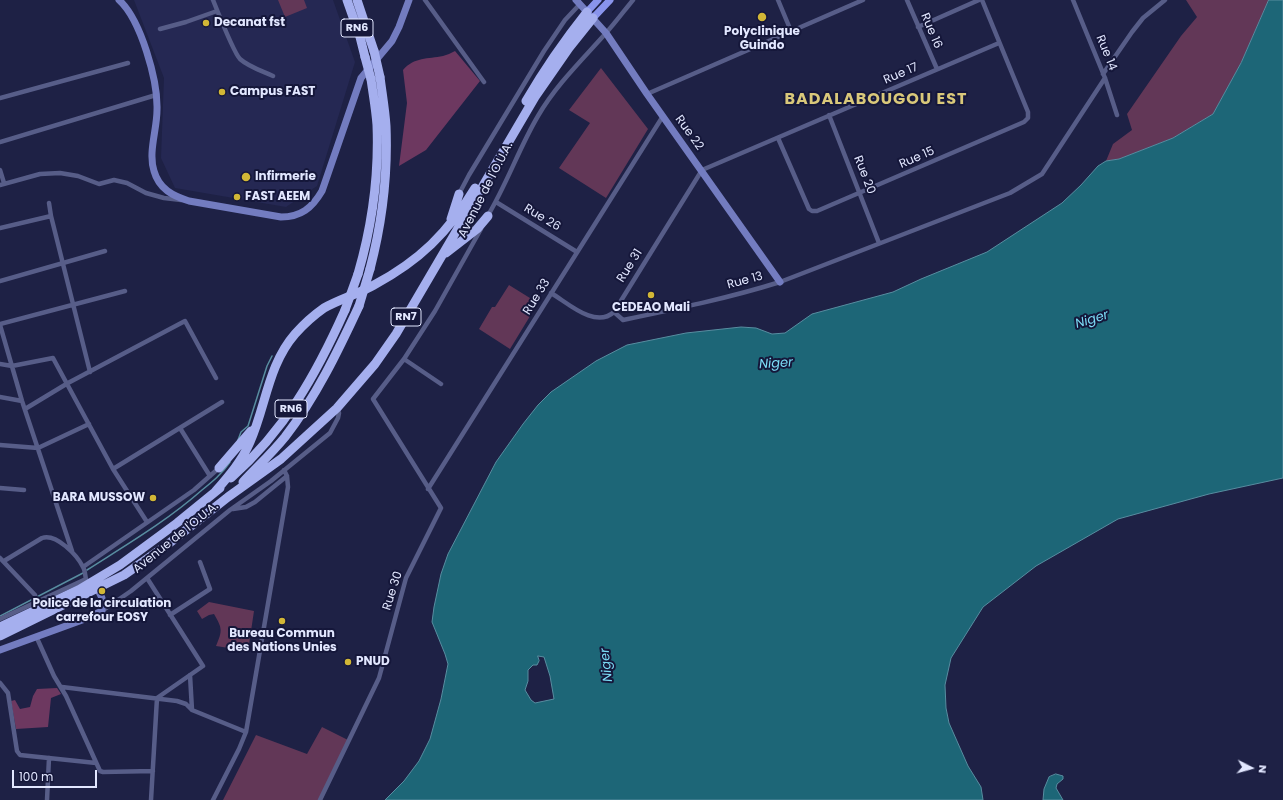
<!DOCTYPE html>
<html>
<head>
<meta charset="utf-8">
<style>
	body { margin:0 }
	#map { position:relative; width:1283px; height:800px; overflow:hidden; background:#1e2145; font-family:Poppins,sans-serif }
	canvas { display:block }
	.north { position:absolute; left:1231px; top:748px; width:40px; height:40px; -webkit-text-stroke:3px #15173a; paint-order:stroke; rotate:96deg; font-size:11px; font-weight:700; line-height:16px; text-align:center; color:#e2e7ff }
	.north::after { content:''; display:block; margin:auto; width:14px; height:18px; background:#e2e7ff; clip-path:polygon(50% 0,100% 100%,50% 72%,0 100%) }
	.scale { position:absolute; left:12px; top:770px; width:85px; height:18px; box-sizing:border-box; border:2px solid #e2e7ff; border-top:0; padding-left:5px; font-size:12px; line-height:14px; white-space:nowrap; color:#e2e7ff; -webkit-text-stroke:3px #15173a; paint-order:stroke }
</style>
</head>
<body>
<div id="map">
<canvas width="1283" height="800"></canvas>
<div class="north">N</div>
<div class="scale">100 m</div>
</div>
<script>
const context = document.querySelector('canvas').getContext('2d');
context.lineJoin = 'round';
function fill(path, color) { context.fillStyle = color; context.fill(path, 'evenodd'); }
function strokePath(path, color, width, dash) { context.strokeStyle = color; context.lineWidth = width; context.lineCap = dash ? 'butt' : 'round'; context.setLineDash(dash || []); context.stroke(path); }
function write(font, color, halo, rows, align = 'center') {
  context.font = font + ' Poppins,sans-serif'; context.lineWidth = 4; context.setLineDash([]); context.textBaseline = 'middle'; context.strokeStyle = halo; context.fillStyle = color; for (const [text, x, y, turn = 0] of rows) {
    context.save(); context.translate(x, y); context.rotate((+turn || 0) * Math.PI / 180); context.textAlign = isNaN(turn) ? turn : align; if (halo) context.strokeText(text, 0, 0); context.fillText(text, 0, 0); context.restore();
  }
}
fill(new Path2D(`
	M134,0H333L355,62L317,186L286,207L175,188L161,158L164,78Z`), '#252853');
fill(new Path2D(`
	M278,0H304L307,8L285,17Z
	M1186,0H1269L1241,63L1213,114L1173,138L1119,159L1106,161L1113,144L1132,130L1127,114L1181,36L1197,17Z
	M601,68L648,129L606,198L559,168L590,123L569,110Z
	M509,285L538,303L510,349L479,329L492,307H495Z
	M209,602L254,611L248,651L216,646C223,630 222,628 214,614L209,615L202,619L197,611Z
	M322,727L350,741L322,800H223L256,735L307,754Z`), '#623757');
fill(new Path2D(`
	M455,51L480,81L426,150L399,166L407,103L403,70C414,57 428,59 443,56C447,55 451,53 455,51Z
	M57,688L61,694L51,698L48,727L16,729L11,701L15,700L20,709L30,707L33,696L37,689Z`), '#6d3860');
const water = new Path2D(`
	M1269,0H1283V478L1209,494L1118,519L1036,566L983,607L951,658L945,685L946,708L949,723L968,766L981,787L983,800H385L404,781L419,761L430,739L441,699L448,664L445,654L432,622L434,607L441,574L448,554L496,462L523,424L538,405L551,392L596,361L627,345L686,333L741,327L756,328L772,334L785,333L812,314L893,292L921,279L987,252L1062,203L1081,185L1098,166L1106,161L1119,159L1173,138L1213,114L1241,63ZM538,656L544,657L550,676L554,699L535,703L531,700L525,690L528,681V670L533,665H537L539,661Z
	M1056,774L1063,776V779L1057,784L1056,788L1063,800H1043L1044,789L1049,777Z`);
fill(water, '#1d6677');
strokePath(water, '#588da0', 1);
strokePath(new Path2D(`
	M238,440L241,432L248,426L267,366L272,356
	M87,570C126,545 167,521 202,490C212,482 222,474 230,462
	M0,616L83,573`), '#588da0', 1.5);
strokePath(new Path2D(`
	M213,0C217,10 234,53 240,59C249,67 262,71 273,76
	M425,0L484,82
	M778,0L791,31
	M907,0L937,69
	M1073,0L1105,78L1117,115
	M918,27L979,0
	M160,29L186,22L217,11
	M1103,74L1132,32L1143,18L1165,0
	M647,94L863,0
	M0,98L128,63
	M829,115L879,243
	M778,138L809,209L812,211H817L1024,122L1028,118V112L982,0
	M0,142L156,95
	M0,170L4,183
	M0,185L40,174L60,173L78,176L99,184L114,180L127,183L146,193L164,198L181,200
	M459,194L469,175L544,51L565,20L580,4
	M496,202L577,252
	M49,203L51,216L90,372
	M487,217C507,184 519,148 538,116C556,85 582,60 606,33C615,23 624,11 633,0
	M0,228L51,216
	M0,281L105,251
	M551,293C568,303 595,329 614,312L702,170L999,43
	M614,312L623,320C676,309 729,298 780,282L1010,193L1042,174L1105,78
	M0,324L125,291
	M0,325L22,401L72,551
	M404,359L441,384
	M0,364L12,366L53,358L113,469L147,522
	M0,397L22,401
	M25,409L68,383L185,321L216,378
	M180,428L210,476
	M0,445L38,448L89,424
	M113,469L222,402
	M0,488L24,490
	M428,489L663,116
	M233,509L246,507L255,502L287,476
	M0,558L35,595V602
	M4,561L42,538C56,533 77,555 83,567C85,570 85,575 86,579L81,585
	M83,567L194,490L219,468
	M147,578L203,666L157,698
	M102,611L131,591L230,510L271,481L330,433L338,418L339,413L337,409
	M170,615L210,589L200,562
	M0,619L86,579
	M36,636L54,676L66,696L100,771L103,772L153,771
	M190,675L192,710L246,732
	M0,683L8,693L17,751L20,755L96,763
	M62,687L177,701L186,704L192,710
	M47,800L49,758
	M151,800L157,698
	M213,800L239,749L246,732L288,487L287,476L284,470
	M320,800L379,678L406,578L441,508L373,399L404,359L435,311L481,229`), '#575d88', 4.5);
strokePath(new Path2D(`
	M119,0C141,20 158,81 157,110C157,130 148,152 154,171C159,189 173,196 189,201L281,217C301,217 312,208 322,191L361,78L392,41L399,27L409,0
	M576,0L606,33L647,94L780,282
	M0,650L85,619L102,611V598L95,584`), '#737cc0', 7);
strokePath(new Path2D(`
	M587,12L598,0
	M593,18L610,0`), '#8994ec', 7);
strokePath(new Path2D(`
	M347,0L360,37L365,57
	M357,0L374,51
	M526,101C544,70 564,41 587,12
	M451,219L459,194
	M446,253L477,229L488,216
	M370,269C382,223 388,174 386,126C385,110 382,93 380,77
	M358,274C372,226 379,176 377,125C376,110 373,94 371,79
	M219,468L251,431
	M231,478C285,430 316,375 345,310
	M243,482C257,467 272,453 285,437C316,397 338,351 359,306
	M215,492C228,477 242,461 250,442C266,406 268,365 295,334C303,325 314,315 324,308C340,299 358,294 374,285C419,261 448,233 475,188
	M0,627L80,589L120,565L177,523L220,488
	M0,636L124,575L167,545L228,497L281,459L337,408L375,364L396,334L535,97L569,48L593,18`), '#a5afee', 9);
strokePath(new Path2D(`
	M374,51L380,77
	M365,57L371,79
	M359,306L370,269
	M345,310L358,274`), '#a5afee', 9);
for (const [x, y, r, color] of [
	[762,17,5,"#d2b736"],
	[206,23,4,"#d2b736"],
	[222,92,4,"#d2b736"],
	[246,177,5,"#d2b736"],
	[237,197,4,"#d2b736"],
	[651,295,4,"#d2b736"],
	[153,498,4,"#d2b736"],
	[102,591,4,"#d2b736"],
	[282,621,4,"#d2b736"],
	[348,662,4,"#d2b736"]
]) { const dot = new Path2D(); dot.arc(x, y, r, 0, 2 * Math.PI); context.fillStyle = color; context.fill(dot); strokePath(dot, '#15173a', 1.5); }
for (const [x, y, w] of [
	[357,28,32],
	[406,317,30],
	[291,409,32]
]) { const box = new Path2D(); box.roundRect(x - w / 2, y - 9, w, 18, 3); context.fillStyle = '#15173a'; context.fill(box); strokePath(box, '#e2e7ff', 1); }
write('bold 11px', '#e2e7ff', null, [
	["RN6",357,28],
	["RN7",406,317],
	["RN6",291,409]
]);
write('bold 12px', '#e2e7ff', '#15173a', [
	["Decanat fst",214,23],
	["Polyclinique",762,32,"center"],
	["Guindo",762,46,"center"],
	["Campus FAST",230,92],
	["Infirmerie",255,177],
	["FAST AEEM",245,197],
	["CEDEAO Mali",651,308,"center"],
	["BARA MUSSOW",145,498,"right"],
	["Police de la circulation",102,604,"center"],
	["carrefour EOSY",102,618,"center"],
	["Bureau Commun",282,634,"center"],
	["des Nations Unies",282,648,"center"],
	["PNUD",356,662]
], 'left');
write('12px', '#e2e7ff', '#15173a', [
	["Rue 16",931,31,67],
	["Rue 14",1106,53,68],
	["Rue 17",901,74,-23],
	["Rue 22",689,133,54],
	["Rue 15",917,158,-23],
	["Rue 20",864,175,69],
	["Avenue de l'O.U.A.",486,190,-63],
	["Rue 26",542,218,31],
	["Rue 31",630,266,-58],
	["Rue 13",745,281,-15],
	["Rue 33",537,297,-58],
	["Avenue de l'O.U.A.",176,538,-39],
	["Rue 30",393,591,-72]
]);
write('italic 13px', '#7cddf7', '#15173a', [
	["Niger",1092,320,-17],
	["Niger",776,364,-3],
	["Niger",607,665,-96]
]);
context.letterSpacing = '1px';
write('bold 16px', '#d9c87a', '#15173a', [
	["BADALABOUGOU EST",876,100]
]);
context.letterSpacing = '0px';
</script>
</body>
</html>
